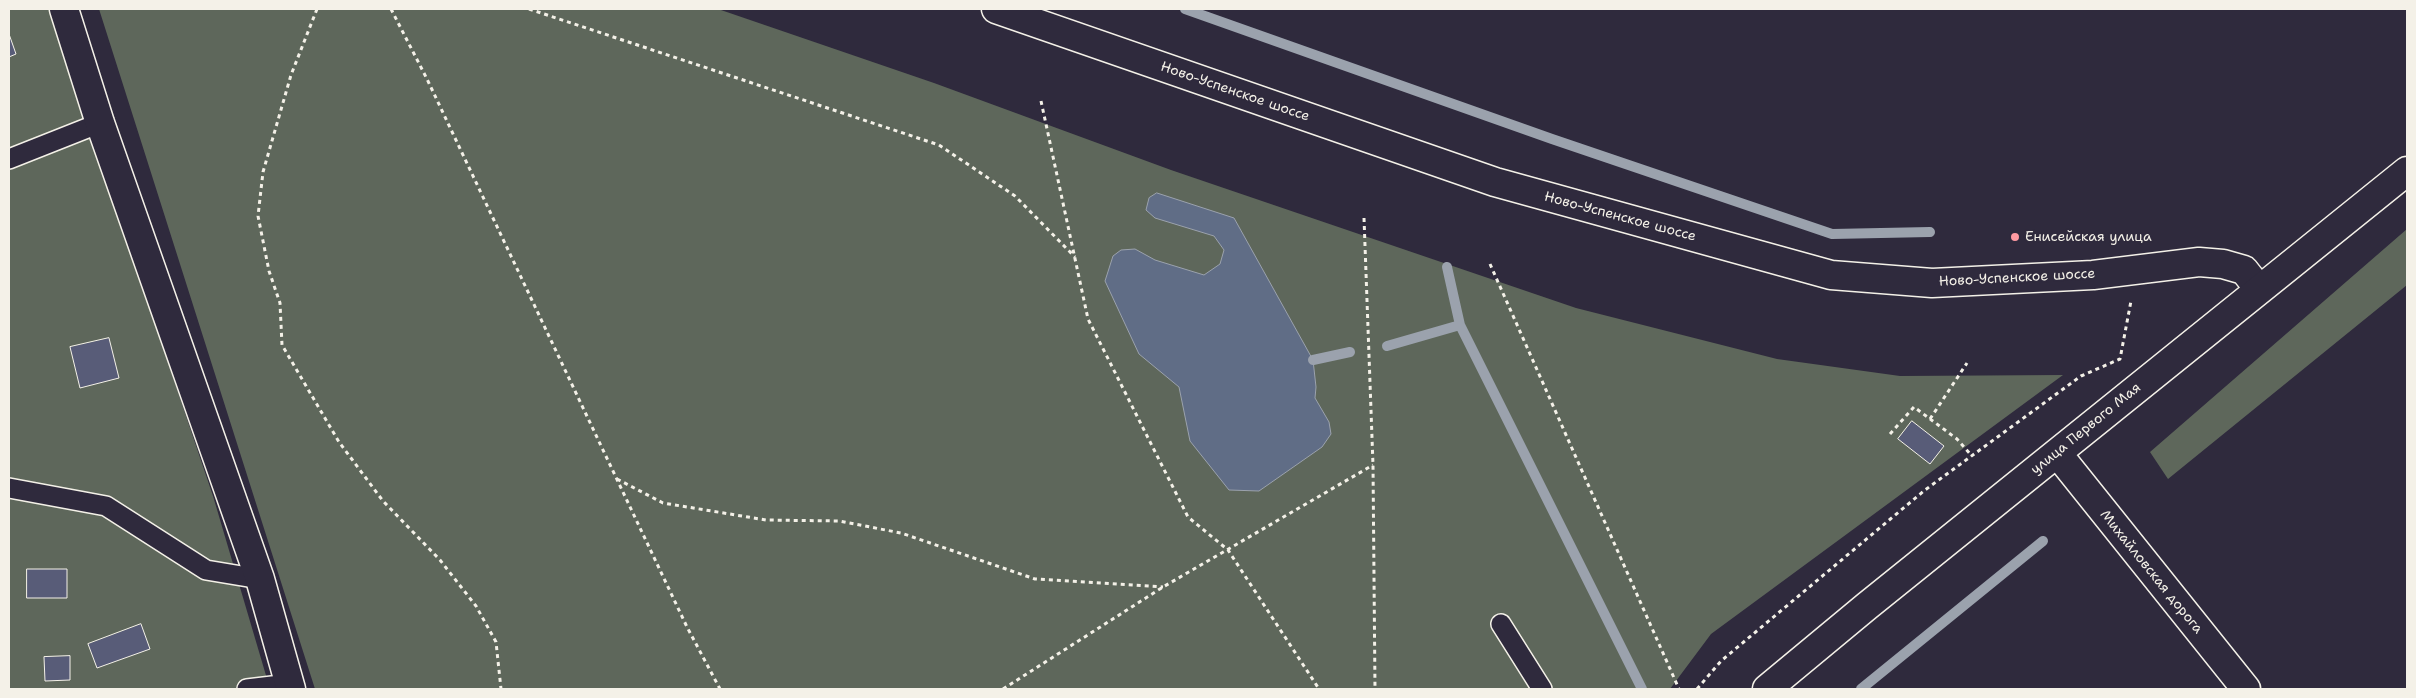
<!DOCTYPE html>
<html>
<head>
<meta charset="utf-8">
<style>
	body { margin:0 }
	#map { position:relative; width:2416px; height:698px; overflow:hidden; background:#2f2a3d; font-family:"Shantell Sans",sans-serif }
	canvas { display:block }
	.frame { position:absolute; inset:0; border:10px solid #f4f1e8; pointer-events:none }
</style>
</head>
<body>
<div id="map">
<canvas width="2416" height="698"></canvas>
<div class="frame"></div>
</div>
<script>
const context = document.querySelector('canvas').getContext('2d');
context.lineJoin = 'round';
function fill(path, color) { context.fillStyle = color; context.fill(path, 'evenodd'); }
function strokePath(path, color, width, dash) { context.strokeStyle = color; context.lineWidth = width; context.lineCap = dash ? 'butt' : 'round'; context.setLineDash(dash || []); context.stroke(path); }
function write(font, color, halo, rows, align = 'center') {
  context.font = font + ' "Shantell Sans",sans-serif'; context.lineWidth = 4; context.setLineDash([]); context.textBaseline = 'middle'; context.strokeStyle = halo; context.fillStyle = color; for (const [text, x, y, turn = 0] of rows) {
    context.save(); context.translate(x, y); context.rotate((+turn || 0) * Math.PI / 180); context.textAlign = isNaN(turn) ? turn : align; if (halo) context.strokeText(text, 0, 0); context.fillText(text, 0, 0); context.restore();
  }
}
fill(new Path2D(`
	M9,9H49L213,496L270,689H9Z
	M99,9H718L934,83L1171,170L1576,308L1777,359L1900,376L2063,375L1711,634L1670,689H315Z
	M2407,229V285L2168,479L2150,452Z`), '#5e675b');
const water = new Path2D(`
	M1157,193L1234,218L1313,360L1316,387L1315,398L1329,422L1331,434L1322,447L1259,491L1229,490L1190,441L1179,387L1139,354L1105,281L1113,256L1121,250L1135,249L1155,260L1204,275L1220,264L1224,250L1214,236L1155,218L1146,210L1149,198Z`);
fill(water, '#606d86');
strokePath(water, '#9ba2ad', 1);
strokePath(new Path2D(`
	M1185,9L1552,139L1832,234L1930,232
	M1447,267L1460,325
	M1387,346L1460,325L1642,689
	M1313,360L1350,352
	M1861,689L2043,541`), '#9ba2ad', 10);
const building = new Path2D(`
	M9,34L16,54L9,57Z
	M109,338L119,378L80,388L70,347Z
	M1912,421L1944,446L1930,464L1898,439Z
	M27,569H67V598H27Z
	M141,624L150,649L97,668L88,644Z
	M70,656V680L45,681L44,657Z`);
fill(building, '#585c78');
strokePath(building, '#f4f1e8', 1);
const lane = new Path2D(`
	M9,159L100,123
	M9,488L106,506L206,570L260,579
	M1501,624L1542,689
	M247,689L289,684`);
const street = new Path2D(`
	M64,9L100,123L260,579L291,689
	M996,9L1495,182L1831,275L1932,283L2093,275L2199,262L2223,264L2244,270L2259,289`);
const secondary = new Path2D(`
	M2057,453L2246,689
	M1767,689L1867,606L2407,171`);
strokePath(lane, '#f4f1e8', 22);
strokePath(street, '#f4f1e8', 31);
strokePath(secondary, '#f4f1e8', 31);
strokePath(new Path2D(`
	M317,9L291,75L263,172L258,216L269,271L280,303L282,345L339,442L383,501L440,560L476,606L496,642L501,689
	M391,9L427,79L687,627L720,689
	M529,9L939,145L1015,196L1075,257
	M1041,101L1088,319L1188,517L1228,550L1319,689
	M1364,218L1373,465L1375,689
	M1490,264L1679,689
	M1930,419L1967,363
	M1890,434L1914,407L1957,439L1972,456
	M617,479L663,503L766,520L839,521L901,533L1035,579L1163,587
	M1003,689L1163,587L1373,465
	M1697,689L1721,661L1925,490L2081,376L2120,359L2131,301`), '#f4f1e8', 3, [4, 4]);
strokePath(lane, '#2f2a3d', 19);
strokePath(street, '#2f2a3d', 28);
strokePath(secondary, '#2f2a3d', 28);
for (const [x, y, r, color] of [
	[2015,237,5,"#ff9aa2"]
]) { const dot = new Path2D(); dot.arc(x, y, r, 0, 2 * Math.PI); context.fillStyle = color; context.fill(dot); strokePath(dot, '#2f2a3d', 2); }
write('14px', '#f4f1e8', '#2f2a3d', [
	["Ново-Успенское шоссе",1235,92,19],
	["Ново-Успенское шоссе",1620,217,15],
	["Ново-Успенское шоссе",2017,278,-3],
	["улица Первого Мая",2086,429,-39],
	["Михайловская дорога",2151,572,51]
]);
write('14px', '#f4f1e8', '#2f2a3d', [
	["Енисейская улица",2025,237]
], 'left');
</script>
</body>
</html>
